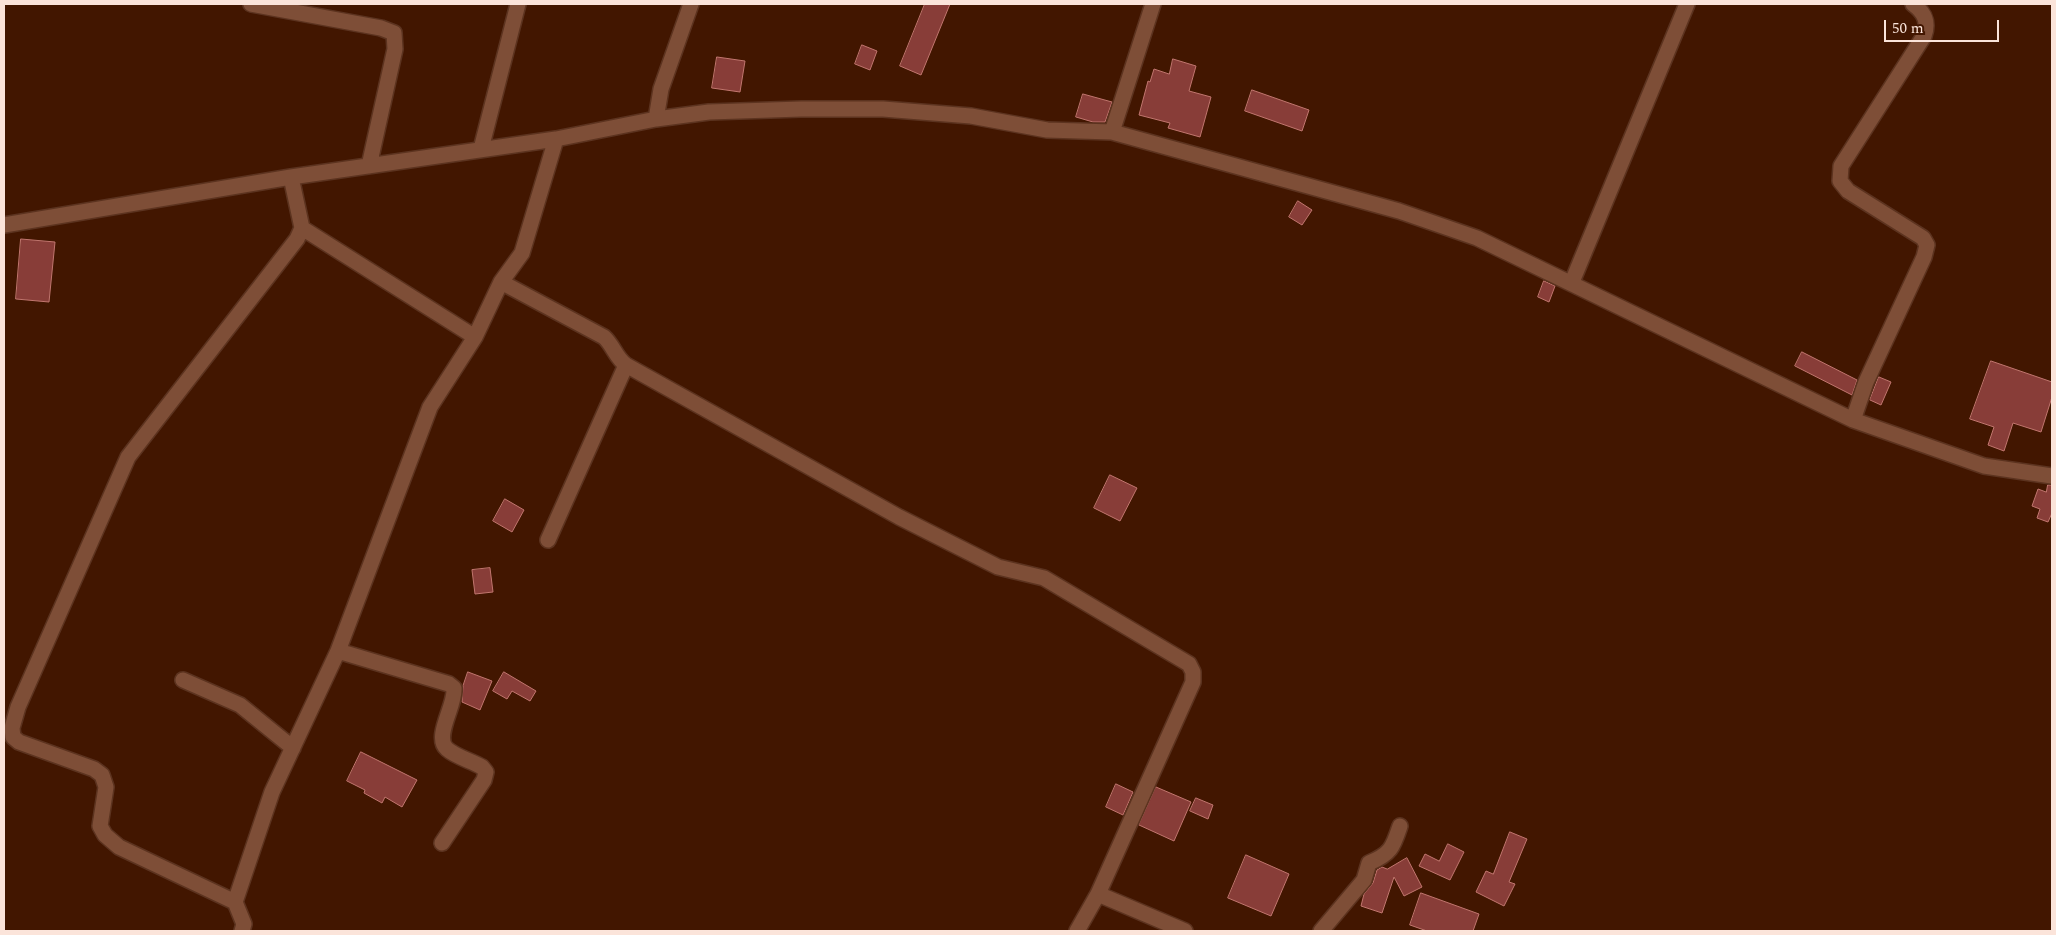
<!DOCTYPE html>
<html>
<head>
<meta charset="utf-8">
<style>
	body { margin:0 }
	#map { position:relative; width:2056px; height:935px; overflow:hidden; background:#421600; font-family:Spectral,serif }
	canvas { display:block }
	.frame { position:absolute; inset:0; border:5px solid #fbe4da; pointer-events:none }
	.scale { position:absolute; left:1884px; top:20px; width:115px; height:22px; box-sizing:border-box; border:2px solid #fbe4da; border-top:0; padding-left:6px; font-size:15px; line-height:18px; white-space:nowrap; color:#fbe4da; -webkit-text-stroke:4px #421600; paint-order:stroke }
</style>
</head>
<body>
<div id="map">
<canvas width="2056" height="935"></canvas>
<div class="frame"></div>
<div class="scale">50 m</div>
</div>
<script>
const context = document.querySelector('canvas').getContext('2d');
context.lineJoin = 'round';
function fill(path, color) { context.fillStyle = color; context.fill(path, 'evenodd'); }
function strokePath(path, color, width, dash) { context.strokeStyle = color; context.lineWidth = width; context.lineCap = dash ? 'butt' : 'round'; context.setLineDash(dash || []); context.stroke(path); }
const building = new Path2D(`
	M925,4H950L921,75L900,66Z
	M862,45L877,51L870,70L855,64Z
	M717,57L745,61L740,92L712,88Z
	M1173,59L1196,66L1189,91L1211,97L1200,137L1168,128L1170,123L1139,115L1148,81L1150,82L1154,69L1169,74Z
	M1252,90L1309,110L1302,131L1245,111Z
	M1083,94L1112,102L1105,122H1093L1076,117Z
	M1298,201L1312,210L1302,225L1289,217Z
	M21,239L55,242L49,302L16,299Z
	M1544,281L1555,286L1549,302L1538,297Z
	M1802,352L1857,380L1852,395L1795,366Z
	M1991,361L2052,382V397L2041,432L2013,423L2004,451L1988,445L1994,427L1970,419Z
	M1879,377L1891,382L1881,405L1870,400Z
	M1110,475L1137,488L1120,521L1094,508Z
	M2048,485H2052V513L2048,522L2037,518L2040,509L2032,506L2038,489L2046,492Z
	M505,499L524,510L512,532L493,521Z
	M490,568L493,592L475,594L472,570Z
	M468,672L492,681L480,710L462,702L463,686Z
	M504,672L536,691L530,701L512,691L507,699L493,691Z
	M361,752L417,780L402,807L385,797L382,803L364,793L365,790L347,781Z
	M1116,784L1133,792L1123,815L1106,807Z
	M1156,787L1191,802L1174,841L1139,825Z
	M1196,798L1213,805L1208,819L1190,811Z
	M1510,832L1527,839L1509,882L1515,884L1504,906L1476,892L1486,871L1493,874Z
	M1448,844L1464,852L1450,880L1419,866L1425,854L1439,861Z
	M1246,855L1289,874L1271,916L1228,898Z
	M1407,858L1422,887L1404,896L1394,877L1382,913L1361,906L1364,894L1373,883L1377,870L1382,867L1387,869Z
	M1421,893L1479,914L1473,931H1427L1410,925Z`);
fill(building, '#883d38');
strokePath(building, '#c1766e', 1);
const minor = new Path2D(`
	M251,4L381,28L394,33L395,49L369,166
	M656,119L661,89L691,4
	M1112,132L1153,4
	M481,149L518,4
	M4,225L291,177L556,139L656,119L709,112L801,109H883L971,116L1047,130L1112,132L1399,211L1477,238L1853,420L1984,466L2052,476
	M302,228L475,337
	M501,282L604,337C613,345 616,358 626,365L899,517L998,567L1044,578L1189,664L1193,672V682L1098,894L1077,931
	M1572,282L1687,4
	M1853,420L1866,382L1924,257L1927,245L1923,238L1848,191L1840,181L1841,166L1924,36C1929,22 1925,13 1913,4
	M548,540L626,365
	M338,651L449,684L454,688C456,705 433,737 447,749C456,757 472,761 482,767L486,772L484,780L442,843
	M183,680L240,705L293,748
	M1098,894L1185,931
	M235,902L119,847L105,835L100,826L106,787L102,775L94,769L19,742L13,737L12,728L18,707L128,457L297,239L302,228L291,177
	M242,931L244,924L235,902L272,792L338,651L430,407L475,337L501,282L522,253L556,139
	M1321,931L1364,880L1369,863C1391,854 1393,847 1400,826`);
strokePath(minor, '#5c331f', 18);
strokePath(minor, '#7e4e37', 15);
</script>
</body>
</html>
